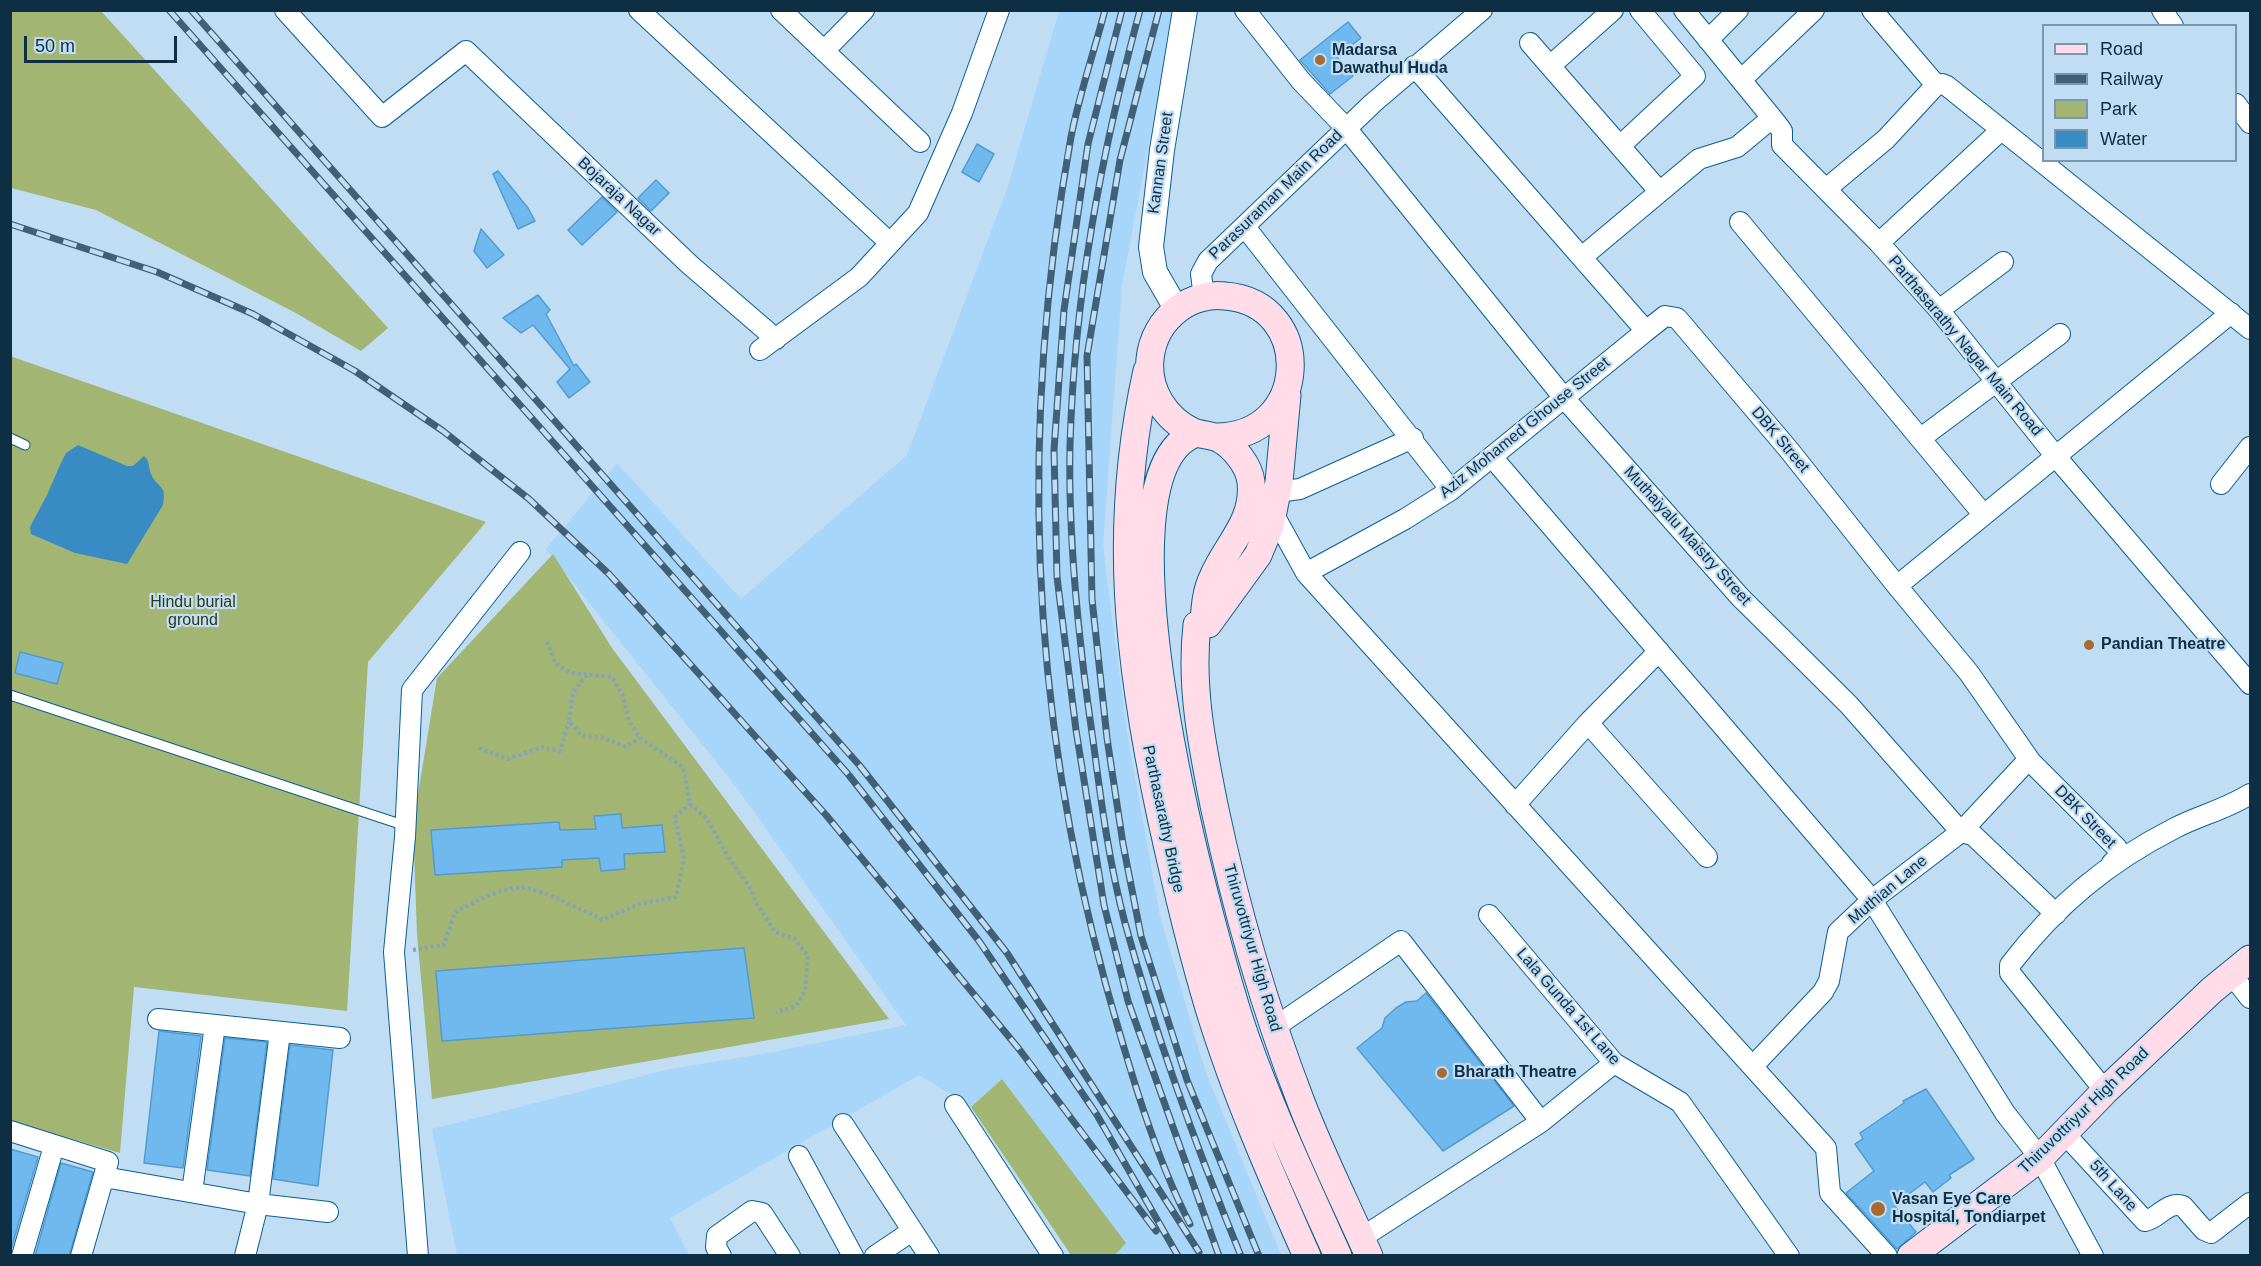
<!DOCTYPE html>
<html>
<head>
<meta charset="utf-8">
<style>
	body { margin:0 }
	#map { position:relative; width:2261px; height:1266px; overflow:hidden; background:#c1ddf3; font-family:Helvetica,sans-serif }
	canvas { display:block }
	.frame { position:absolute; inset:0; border:12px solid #0e2e43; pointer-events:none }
	.legend { position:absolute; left:2042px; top:24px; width:195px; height:138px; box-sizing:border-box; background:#c1ddf3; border:2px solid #7997ad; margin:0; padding:8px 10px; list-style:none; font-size:18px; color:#0e2e43 }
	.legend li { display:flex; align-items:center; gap:12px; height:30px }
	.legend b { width:30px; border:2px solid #7997ad }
	.scale { position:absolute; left:24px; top:36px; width:153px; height:27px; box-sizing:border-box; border:3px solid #0e2e43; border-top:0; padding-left:8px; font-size:18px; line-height:21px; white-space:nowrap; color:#0e2e43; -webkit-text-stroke:4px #c1ddf3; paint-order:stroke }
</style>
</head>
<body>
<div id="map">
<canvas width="2261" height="1266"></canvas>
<div class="frame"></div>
<ul class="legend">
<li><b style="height:8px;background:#ffdce7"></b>Road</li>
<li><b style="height:8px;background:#416075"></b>Railway</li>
<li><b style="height:16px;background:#a2b572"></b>Park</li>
<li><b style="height:16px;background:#398bc3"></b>Water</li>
</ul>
<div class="scale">50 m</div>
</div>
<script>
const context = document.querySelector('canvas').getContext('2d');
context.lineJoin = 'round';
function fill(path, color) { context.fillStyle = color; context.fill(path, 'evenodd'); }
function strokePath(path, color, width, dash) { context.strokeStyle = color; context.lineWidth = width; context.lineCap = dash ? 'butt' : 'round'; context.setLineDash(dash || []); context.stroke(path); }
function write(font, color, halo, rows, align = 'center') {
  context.font = font + ' Helvetica,sans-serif'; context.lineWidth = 4.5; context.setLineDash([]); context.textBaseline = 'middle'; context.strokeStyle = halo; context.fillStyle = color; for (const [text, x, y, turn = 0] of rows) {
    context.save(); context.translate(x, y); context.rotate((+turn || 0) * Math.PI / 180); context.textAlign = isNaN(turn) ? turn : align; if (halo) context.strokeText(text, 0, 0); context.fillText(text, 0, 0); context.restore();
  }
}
fill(new Path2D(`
	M1059,11H1174L1122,285L1103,546L1127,733L1160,916L1205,1070L1281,1255H1115L1125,1243L1002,1079L971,1107L919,1075L670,1218L689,1255H457L432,1129L670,1069L768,1053L906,1025L734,784L546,549L617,463L741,599L907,455L1007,189Z`), '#a7d6fa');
fill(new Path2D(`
	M10,11H101L388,328L361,351L294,312L96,210L11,188Z
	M10,356L486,522L368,662L347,1011L134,987L120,1153L11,1121Z
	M553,554L612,648L889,1019L432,1099L417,934L413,825L437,678Z
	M1002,1079L1126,1243L1115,1255H1071L971,1107Z`), '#a2b572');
fill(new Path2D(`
	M78,445L127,466H133L144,456C150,461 148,467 151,474C158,490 167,483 163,505L127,564L75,553L31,534L30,527L47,495L60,465L66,453Z`), '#398bc3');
const building = new Path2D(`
	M1348,22L1361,38L1337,57L1353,76L1330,94L1300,60Z
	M977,144L994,154L979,182L962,172Z
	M498,171L528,208L535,221L518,229L493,174Z
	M656,180L669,193L651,211L638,198Z
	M602,197L617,212L582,245L568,230Z
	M481,229L504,255L487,268L474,251Z
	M538,295L550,310L546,314L574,366L576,364L590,382L569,398L557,382L570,369L533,325L521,333L503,318Z
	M20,652L63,663L57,684L15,673Z
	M621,814L622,828L662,825L665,852L624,854L625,869L601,871L599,858L562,860V867L435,875L431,830L559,822L560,830L596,829L594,816Z
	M744,948L754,1018L442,1041L436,971Z
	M1426,993L1514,1106L1443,1151L1357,1048L1382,1028L1385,1018L1396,1008L1406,1002L1417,1001Z
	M159,1031L201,1036L183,1168L144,1163Z
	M225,1038L267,1042L250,1176L207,1170Z
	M290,1045L333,1050L318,1186L273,1179Z
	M1926,1089L1974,1159L1949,1175L1951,1178L1933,1192L1925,1182L1894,1205L1916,1232L1897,1249L1846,1193L1874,1171L1855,1144L1863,1139L1860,1133L1904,1103L1903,1101Z
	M10,1149L38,1157L10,1253Z
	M61,1163L93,1172L69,1256H35Z`);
fill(building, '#6fb9ef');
strokePath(building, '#529bd0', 1.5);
const service = new Path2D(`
	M10,438L25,445
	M10,695L406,826`);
const minor = new Path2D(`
	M285,10L382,117L466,51L689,264L776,339
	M639,10L890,243
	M781,10L920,142
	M1245,10L1301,81L1346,128L1564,398L1740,597L1849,705L1961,832L1973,835L2056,914
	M1684,10L1777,124L1782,131V145L1879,243L1939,310L2057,458L2250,684
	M1872,10L1936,85L1942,84L1947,86L2250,329
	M2162,10L2173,26
	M1708,40L1738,10
	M1530,43L1659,191
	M824,51L864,10
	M1414,66L1646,331L1665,316L1677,318L1789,450L1897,586L1969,673L2031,762L2117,848L2119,857L2112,863
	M1550,66L1613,10
	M1742,79L1814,10
	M2236,104L2250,123
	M1621,145L1695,76L1640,10
	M1826,189L1886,139L1936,85
	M1740,222L1983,514
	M1245,227L1451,490
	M1879,243L2000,131
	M1582,257L1699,159L1737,147L1772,118
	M1204,297L1201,274L1208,261L1373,103L1482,10
	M1939,310L2003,262
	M760,350L859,277L918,213L962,113L999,10
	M1921,438L2060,334
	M1492,457L1872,900L2005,1113L2040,1158L2093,1256
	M2221,484L2250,447
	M1277,492L1300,489L1413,438
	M1273,513L1306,573L1826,1148L1830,1193L1887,1256
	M1306,573L1405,519L1451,490L1646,331
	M1897,586L2231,313
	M1588,723L1707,857
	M1515,805L1588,723L1659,651
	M1489,915L1614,1063L1680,1102L1789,1256
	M2231,974L2250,998
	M158,1019L340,1038
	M1275,1027L1401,941L1541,1122
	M1753,1066L1823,992L1829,981L1838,932L1872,900L1961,832L2029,759
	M2105,1091L2010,973V965C2056,905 2108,862 2175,828C2200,815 2227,809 2250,794
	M955,1105L1053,1256
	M843,1124L929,1256
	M10,1131L108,1162L81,1256
	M2064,1133L2145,1221C2160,1218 2166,1201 2183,1206L2204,1230L2211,1233L2250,1203
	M799,1156L853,1256
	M104,1177L258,1204L328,1212
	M192,1192L215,1025
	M1361,1238L1541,1122L1614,1063
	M22,1256L54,1146
	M245,1256L258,1204L280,1032
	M418,1256L394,952L405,837L412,690L520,552
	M721,1256L716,1247L717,1236L752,1211L762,1213L790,1256
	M875,1256L912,1231`);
const tertiary = new Path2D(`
	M1177,310L1155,272L1151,247L1162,150L1185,10`);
const secondary = new Path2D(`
	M1147,371C1112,527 1128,662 1161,817C1175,881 1190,945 1209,1008C1235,1093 1271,1175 1307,1256
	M1197,433C1080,470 1216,952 1246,1039C1272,1113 1306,1184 1338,1256
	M1215,437C1311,438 1316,303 1225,296C1209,294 1191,299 1178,309C1162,321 1152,339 1150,359C1147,390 1165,419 1193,432C1202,435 1212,435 1220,439C1234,447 1249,465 1251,482C1255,522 1227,544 1213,577C1206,591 1205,607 1204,622L1197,625C1190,686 1202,745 1214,805C1235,905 1264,1006 1301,1102C1321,1154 1346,1204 1369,1256
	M1201,625L1208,624L1258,555L1270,526L1279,482L1287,395
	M1911,1256L2040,1158L2105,1091L2212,990L2250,959`);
strokePath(service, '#086090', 11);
strokePath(minor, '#086090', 22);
strokePath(tertiary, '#086090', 26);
strokePath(secondary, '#086090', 29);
strokePath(new Path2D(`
	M547,642L556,664L571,673L612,677L623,696L629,721L640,738L683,767L690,804L707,819L729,858L749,886L757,904L775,932L795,939L808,956L805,991L796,1006L776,1012
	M587,675L573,692L569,722L583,736L601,737L626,747L640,738
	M479,748L508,759L542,747L560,751L569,722
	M413,950L444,945L455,912C473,903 503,886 525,888C539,889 590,913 603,920L639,904L676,897L684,859L675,817L690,804`), '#85a2b8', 4, [3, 3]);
strokePath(service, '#fff', 9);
strokePath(minor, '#fff', 20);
strokePath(tertiary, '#fff', 24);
strokePath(secondary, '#ffdce7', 27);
const rail = new Path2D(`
	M169,10L848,774L979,941L1097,1115L1178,1256
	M191,10L860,766L1007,953L1199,1252
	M1105,10C1094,52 1079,95 1071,137C1019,426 1029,705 1107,989C1128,1063 1154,1155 1190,1224
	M1122,10L1088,144L1064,310L1054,450L1057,577L1076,730L1104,905L1128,1001L1219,1256
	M1140,10C1101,154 1074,297 1070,446C1068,543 1079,644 1093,740C1101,801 1109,863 1125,923C1156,1036 1196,1147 1241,1256
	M1159,10L1120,160L1087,356L1092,599L1107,738L1123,844L1141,936L1187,1080L1259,1256
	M10,224L157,272L253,314L355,371L443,431L529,499L609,574L826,815L1019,1049L1156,1231`);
strokePath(rail, '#416075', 7);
strokePath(rail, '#c1ddf3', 4.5, [14]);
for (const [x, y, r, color] of [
	[1320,60,6,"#a76a2f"],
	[2089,645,6,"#a76a2f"],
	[1442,1073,6,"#a76a2f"],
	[1878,1209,8,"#a76a2f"]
]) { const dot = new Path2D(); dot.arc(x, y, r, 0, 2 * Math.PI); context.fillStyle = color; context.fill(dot); strokePath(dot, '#c1ddf3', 2); }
write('bold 16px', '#0e2e43', '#c1ddf3', [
	["Madarsa",1332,51],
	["Dawathul Huda",1332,69],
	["Pandian Theatre",2101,645],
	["Bharath Theatre",1454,1073],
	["Vasan Eye Care",1892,1200],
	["Hospital, Tondiarpet",1892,1218]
], 'left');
write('16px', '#0e2e43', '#c1ddf3', [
	["Kannan Street",1161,163,-82],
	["Parasuraman Main Road",1276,195,-44],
	["Bojaraja Nagar",619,197,43],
	["Parthasarathy Nagar Main Road",1965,346,50],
	["Aziz Mohamed Ghouse Street",1525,428,-39],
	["DBK Street",1780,440,50],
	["Muthaiyalu Maistry Street",1687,536,48],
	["DBK Street",2085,817,46],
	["Parthasarathy Bridge",1163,819,78],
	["Muthian Lane",1888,890,-40],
	["Thiruvottriyur High Road",1252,948,74],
	["Lala Gunda 1st Lane",1568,1007,49],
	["Thiruvottriyur High Road",2084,1111,-44],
	["5th Lane",2113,1186,48]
]);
write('16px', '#2f3814', '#c1ddf3', [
	["Hindu burial",193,603],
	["ground",193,621]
]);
</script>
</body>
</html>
